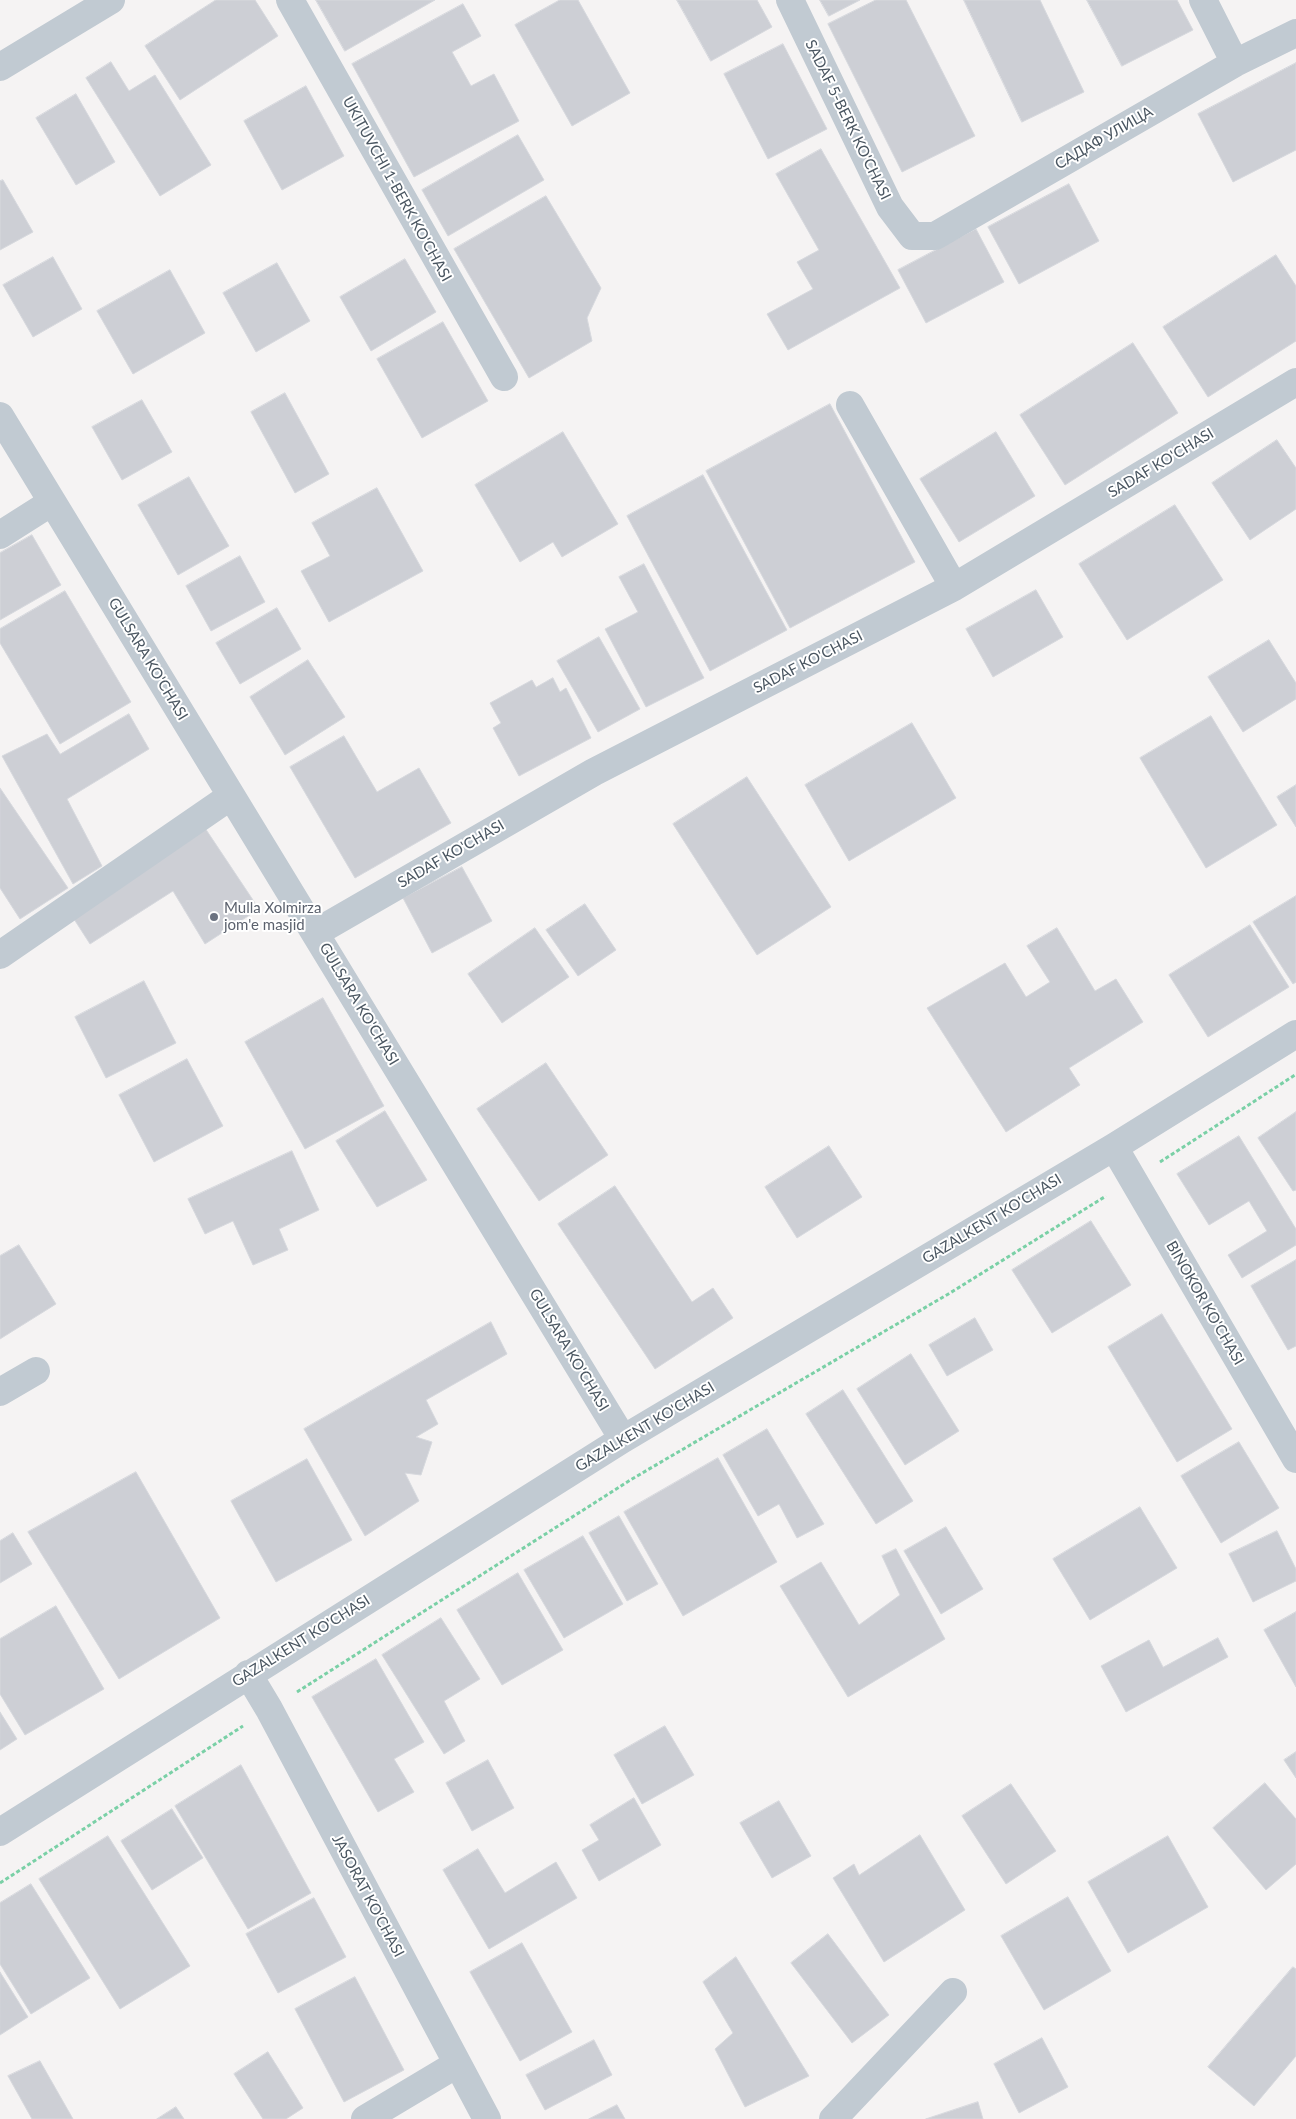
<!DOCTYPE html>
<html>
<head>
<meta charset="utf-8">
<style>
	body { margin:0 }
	canvas { display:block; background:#f5f3f3 }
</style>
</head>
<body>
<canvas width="1296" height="2119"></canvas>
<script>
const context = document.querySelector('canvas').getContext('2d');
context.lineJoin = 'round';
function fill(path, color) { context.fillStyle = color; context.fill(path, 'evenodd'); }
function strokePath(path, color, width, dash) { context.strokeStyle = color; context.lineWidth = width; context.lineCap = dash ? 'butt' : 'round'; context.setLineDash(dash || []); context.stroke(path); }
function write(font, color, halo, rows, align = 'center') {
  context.font = font + ' Lato,sans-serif'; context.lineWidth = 4; context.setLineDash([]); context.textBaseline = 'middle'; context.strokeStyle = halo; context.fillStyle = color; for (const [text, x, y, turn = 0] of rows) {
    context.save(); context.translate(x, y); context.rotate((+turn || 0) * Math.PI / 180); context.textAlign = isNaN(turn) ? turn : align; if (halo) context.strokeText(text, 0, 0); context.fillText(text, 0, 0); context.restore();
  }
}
const building = new Path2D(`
	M216,0H255L278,36L180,100L145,46Z
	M316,0H435L345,51Z
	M560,0H578L630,93L572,126L515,25Z
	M677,0H757L772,27L711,61Z
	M820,0H860L829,16Z
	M876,0H906L975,136L902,172L828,24Z
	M964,0H1040L1084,92L1022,122Z
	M1087,0H1177L1193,30L1122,66Z
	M463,4L481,36L452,52L471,86L494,74L519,121L414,177L352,64Z
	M783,44L827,129L768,159L724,74Z
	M111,62L129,91L155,75L211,165L160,196L86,78Z
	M1296,63V150L1233,182L1198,114Z
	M306,86L344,156L282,190L244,121Z
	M76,94L115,162L76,185L36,118Z
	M518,135L544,180L448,236L422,190Z
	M821,149L900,288L788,350L767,314L813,289L797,262L819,250L776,174Z
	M3,180L33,232L0,250V181Z
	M1069,184L1099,241L1019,284L988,227Z
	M546,196L601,288L587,318L592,341L529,378L454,249Z
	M976,229L1004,282L926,323L898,270Z
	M1276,255L1296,286V341L1208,397L1163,327Z
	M53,257L82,309L33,337L3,285Z
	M405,259L436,312L371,351L340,297Z
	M277,263L310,321L256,352L223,293Z
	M170,270L205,333L133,374L97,311Z
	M443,322L488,401L422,438L377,359Z
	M1133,343L1178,413L1065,485L1020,415Z
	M285,393L329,474L295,493L251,412Z
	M142,400L172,452L122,480L92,427Z
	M830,404L915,562L790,628L706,471Z
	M563,432L618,524L562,557L553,542L520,562L475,485Z
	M996,432L1035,496L959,542L920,479Z
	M1277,440L1296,468V509L1250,540L1212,483Z
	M703,475L787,630L710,671L627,516Z
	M189,477L229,546L178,575L138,505Z
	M377,488L423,571L329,622L301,571L330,556L312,523Z
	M1175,505L1223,580L1127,640L1079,564Z
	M32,535L61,585L0,620V553Z
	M240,556L265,602L211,631L186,586Z
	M644,564L704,678L646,707L605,629L638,612L619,577Z
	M1036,590L1063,637L993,677L966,629Z
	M65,591L131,702L60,744L0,643V629Z
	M277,608L301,649L240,684L216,643Z
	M599,637L640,709L598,732L557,661Z
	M1269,640L1296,683V699L1243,732L1208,677Z
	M308,660L345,717L285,755L250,697Z
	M553,678L560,692L566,688L591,738L519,776L493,728L501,723L490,703L532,680L536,687Z
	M129,714L149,749L67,799L102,866L73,884L2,756L47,734L60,754Z
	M1211,716L1277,825L1206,868L1140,758Z
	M912,723L956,798L849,861L805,785Z
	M344,736L377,792L419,768L451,823L355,878L290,767Z
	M747,777L831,907L757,955L673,824Z
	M1296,785V827L1277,797Z
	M0,788L68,888L20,919L0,888Z
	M205,828L259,909L205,944L173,891L90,944L72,916Z
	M462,867L492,921L432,953L403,898Z
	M1296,896V982L1293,984L1253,922Z
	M585,904L616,950L578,976L546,930Z
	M1250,925L1289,987L1208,1037L1169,975Z
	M535,928L569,977L502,1023L468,974Z
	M1057,928L1095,991L1116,979L1143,1022L1069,1068L1080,1085L1006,1132L927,1008L1005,963L1026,997L1050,982L1027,946Z
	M144,981L176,1043L106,1078L75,1017Z
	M323,998L384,1106L305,1149L245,1042Z
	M187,1059L223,1126L154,1162L119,1095Z
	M546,1063L608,1155L539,1201L477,1109Z
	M385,1111L427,1180L377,1207L336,1141Z
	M1296,1112V1190L1293,1191L1258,1138Z
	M1239,1136L1296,1229V1245L1242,1278L1228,1255L1267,1231L1249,1201L1209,1225L1177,1174Z
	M829,1146L862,1197L797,1238L765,1187Z
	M292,1151L319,1210L279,1229L288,1250L253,1265L233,1221L205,1234L188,1199Z
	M615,1186L692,1302L713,1288L733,1318L655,1369L558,1224Z
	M1091,1221L1131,1285L1052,1333L1012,1270Z
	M19,1245L56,1304L0,1339V1256Z
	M1296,1260V1346L1288,1350L1251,1286Z
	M1162,1314L1232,1429L1177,1462L1108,1347Z
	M975,1318L993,1350L947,1376L929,1345Z
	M491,1322L507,1354L426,1400L438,1424L416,1437L432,1442L421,1475L405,1473L419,1501L365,1536L304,1429Z
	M911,1354L959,1431L905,1465L857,1389Z
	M843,1390L913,1501L876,1524L806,1414Z
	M767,1429L824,1524L797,1538L779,1504L758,1516L723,1455Z
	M1239,1442L1279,1508L1221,1543L1181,1476Z
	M718,1458L777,1562L683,1616L624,1512Z
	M307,1459L352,1540L276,1582L231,1501Z
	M136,1472L220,1618L119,1679L28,1532Z
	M1140,1507L1177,1568L1090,1620L1053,1559Z
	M619,1516L658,1584L627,1601L589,1533Z
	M946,1527L983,1589L941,1614L904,1551Z
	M1277,1531L1296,1569V1581L1253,1602L1229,1554Z
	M13,1533L32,1564L0,1583V1541Z
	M583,1536L623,1604L564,1638L524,1570Z
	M896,1549L945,1639L848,1697L780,1586L821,1562L859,1625L900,1595L882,1556Z
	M518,1573L563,1650L502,1685L457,1610Z
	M56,1606L104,1689L25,1735L0,1694V1639Z
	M1296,1612V1687L1264,1630Z
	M441,1618L480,1679L444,1701L465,1741L444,1754L382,1655Z
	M1218,1638L1228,1657L1126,1712L1101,1666L1149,1640L1163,1667Z
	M376,1659L424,1742L394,1759L414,1792L378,1812L312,1697Z
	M0,1712L17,1739L0,1750Z
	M665,1726L694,1775L642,1804L614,1755Z
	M1296,1752V1778L1284,1760Z
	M488,1760L514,1808L472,1831L446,1783Z
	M241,1765L311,1893L248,1929L175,1806Z
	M1265,1783L1296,1819V1864L1266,1890L1213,1828Z
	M1011,1784L1056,1851L1006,1884L962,1816Z
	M634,1798L661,1845L599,1881L582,1850L599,1840L590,1825Z
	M779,1801L811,1856L772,1878L740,1823Z
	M172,1809L203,1858L152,1890L121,1841Z
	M920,1835L965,1910L884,1962L833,1878L854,1864L859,1875Z
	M108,1836L190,1966L120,2009L39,1879Z
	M1168,1836L1208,1907L1128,1953L1088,1882Z
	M478,1849L505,1893L556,1862L577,1898L489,1949L443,1870Z
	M31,1884L90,1978L31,2014L0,1964V1903Z
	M1068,1897L1111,1971L1044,2010L1001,1936Z
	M314,1898L346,1957L278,1993L246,1934Z
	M828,1934L889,2015L852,2043L791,1963Z
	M522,1943L572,2032L520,2061L470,1972Z
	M736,1957L809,2076L745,2107L715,2049L733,2033L703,1982Z
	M1293,1967L1296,1969V2056L1254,2106L1208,2067Z
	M0,1972L28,2017L0,2035Z
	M355,1977L404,2070L344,2102L295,2009Z
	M1042,2038L1068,2087L1019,2113L994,2064Z
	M594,2040L612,2075L545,2110L526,2075Z
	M268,2052L303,2108L286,2119H263L234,2074Z
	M40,2061L73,2119H32L8,2076Z
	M978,2102L983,2119H926Z
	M617,2105L625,2119H589Z
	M176,2107L184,2119H157Z`);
fill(building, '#cdcfd5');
strokePath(building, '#d7d9de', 1);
strokePath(new Path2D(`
	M1160,1162L1295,1075
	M297,1692L632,1479L950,1293L1106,1196
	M0,1883L243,1726`), '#7ad0a6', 3, [4, 2.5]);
strokePath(new Path2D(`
	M290,0L504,377
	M790,0L890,207L912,236H935L1235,63L1296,33
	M1203,0L1235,63
	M0,67L111,0
	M850,405L954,587
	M0,416L623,1439
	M0,535L52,502
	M315,933L594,772L954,587L1296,382
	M0,955L231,796
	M1114,1147L1296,1459
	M0,1392L36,1371
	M248,1674L269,1709L487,2119
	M0,1832L623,1439L1114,1147L1296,1034
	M365,2119L457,2064
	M833,2119L953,1992`), '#c1cad2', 28);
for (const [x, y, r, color] of [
	[214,917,5,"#6b7280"]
]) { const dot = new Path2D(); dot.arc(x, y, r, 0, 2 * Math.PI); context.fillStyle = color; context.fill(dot); strokePath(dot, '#fff', 2); }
write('15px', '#4a5661', '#fff', [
	["SADAF 5-BERK KO'CHASI",848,120,64],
	["САДАФ УЛИЦА",1104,138,-30],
	["UKITUVCHI 1-BERK KO'CHASI",397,189,61],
	["SADAF KO'CHASI",1161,463,-31],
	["GULSARA KO'CHASI",148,659,59],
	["SADAF KO'CHASI",808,662,-27],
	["SADAF KO'CHASI",451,854,-30],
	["GULSARA KO'CHASI",359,1004,59],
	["GAZALKENT KO'CHASI",992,1219,-31],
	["BINOKOR KO'CHASI",1205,1303,60],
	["GULSARA KO'CHASI",569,1350,59],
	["GAZALKENT KO'CHASI",645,1427,-31],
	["GAZALKENT KO'CHASI",301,1641,-32],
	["JASORAT KO'CHASI",368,1896,62]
]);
write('15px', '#5b616d', '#fff', [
	["Mulla Xolmirza",224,908],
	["jom'e masjid",224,925]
], 'left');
</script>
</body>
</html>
